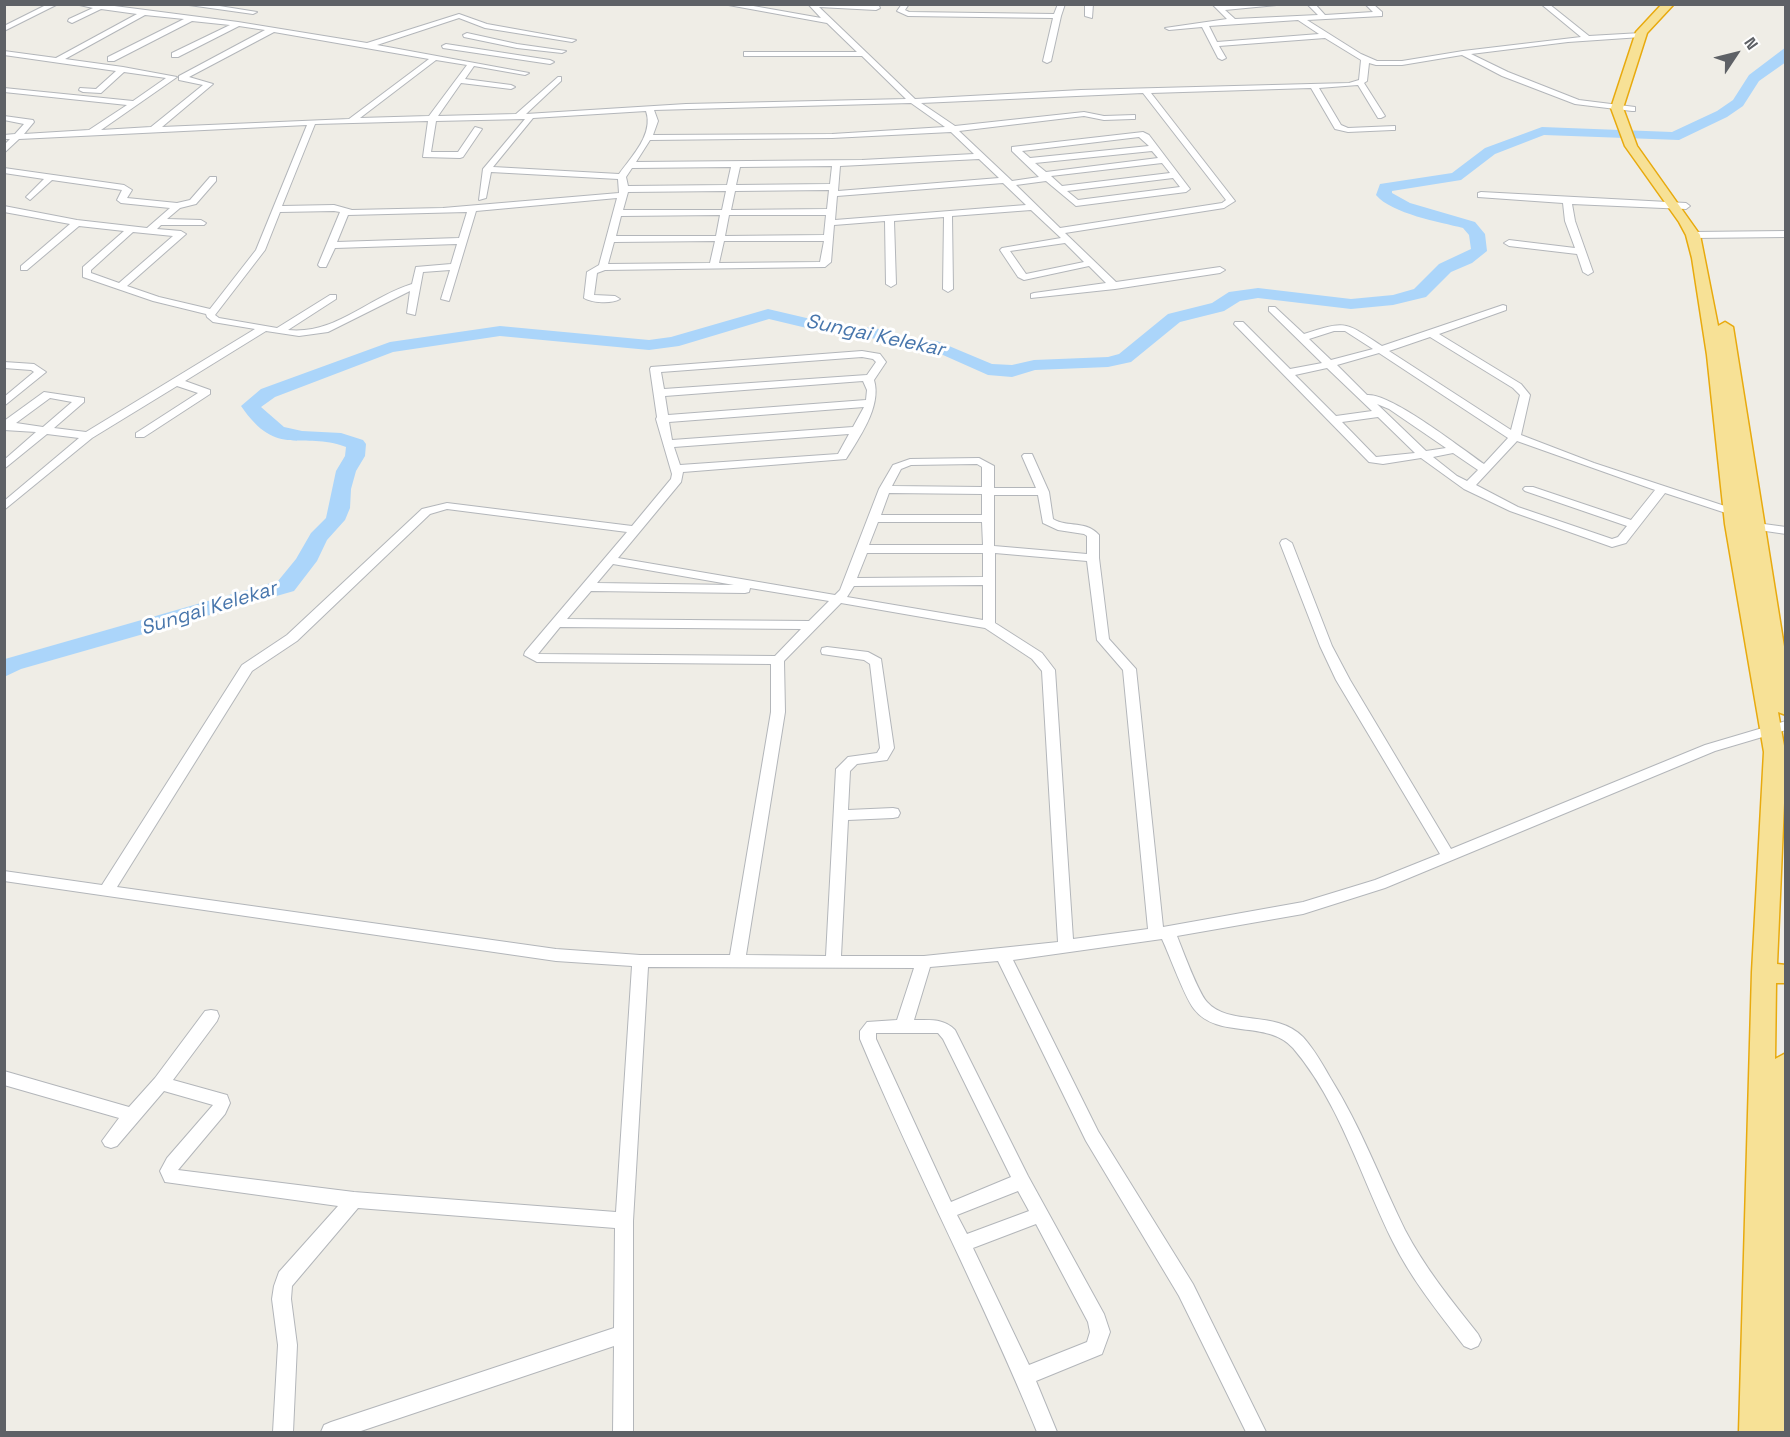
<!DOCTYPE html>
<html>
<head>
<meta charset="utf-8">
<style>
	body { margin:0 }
	#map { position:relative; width:1790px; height:1437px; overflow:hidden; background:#efede6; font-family:"Space Grotesk",sans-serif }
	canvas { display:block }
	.frame { position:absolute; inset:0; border:6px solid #5e6166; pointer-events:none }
	.north { position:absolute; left:1706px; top:24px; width:60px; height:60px; -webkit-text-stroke:4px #fff; paint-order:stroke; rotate:55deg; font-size:16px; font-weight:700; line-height:24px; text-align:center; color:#5e6166 }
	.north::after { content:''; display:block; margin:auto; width:21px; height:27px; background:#5e6166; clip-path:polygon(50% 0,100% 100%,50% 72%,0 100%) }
</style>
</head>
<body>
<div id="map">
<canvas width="1790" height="1437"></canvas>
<div class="frame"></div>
<div class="north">N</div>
</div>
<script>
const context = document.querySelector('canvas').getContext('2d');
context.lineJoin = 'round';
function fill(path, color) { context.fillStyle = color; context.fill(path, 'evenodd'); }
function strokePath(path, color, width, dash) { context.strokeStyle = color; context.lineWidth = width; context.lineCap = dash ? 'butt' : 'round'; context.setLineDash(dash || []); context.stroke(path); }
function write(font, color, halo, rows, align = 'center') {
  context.font = font + ' "Space Grotesk",sans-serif'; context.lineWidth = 6; context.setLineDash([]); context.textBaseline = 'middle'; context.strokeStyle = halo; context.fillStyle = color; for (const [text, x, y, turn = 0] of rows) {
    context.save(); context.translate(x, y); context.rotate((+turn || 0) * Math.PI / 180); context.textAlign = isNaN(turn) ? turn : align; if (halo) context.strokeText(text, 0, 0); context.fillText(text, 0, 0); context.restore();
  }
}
fill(new Path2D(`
	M1786,47V62L1759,81L1743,106L1727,117L1679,140L1544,135L1495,154L1461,180L1392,191V193L1410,203L1475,222L1485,234L1487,251L1472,263L1451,272L1426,297L1393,305L1351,309L1258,298L1240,301L1224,311L1180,322L1131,362L1108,367L1035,370L1012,377L988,375L934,351L918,350L877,339L815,330L769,319L679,346L649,350L500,336L393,352L275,397L261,407L284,427L302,431L341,433L363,440L366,444L365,456L356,471L351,489L350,508L345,520L327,540L317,561L294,591L21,669L4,677L5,659L278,581L296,559L311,533L326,518L336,471L345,456L346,447C301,430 278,460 241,406L261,389L390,342L500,326L649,340L671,337L768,309L815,320L879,329L919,340L937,341L992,364L1012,365L1034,360L1108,357L1119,354L1168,314L1212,303L1229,292L1258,288L1351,299L1393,295L1414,289L1439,264L1471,249L1469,235L1463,228C1440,222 1392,214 1376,195L1380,184L1452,173L1485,148L1542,127L1672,132L1717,111L1733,100L1749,75Z`), '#abd5fa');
const minor = new Path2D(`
	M48,4H58L4,31V26Z
	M75,4H99L238,22L367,43L459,14L487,24L576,40L572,42L485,28L459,18L377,45L529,73L525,75L474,66L465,79L511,85L515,87L511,89L461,83L438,116L516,114L558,77H561V81L526,114L686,104L906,99L862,56H744V52H857L827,23L723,4H742L821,18L808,4L879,6L880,8L876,10L819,7L915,99L1081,90L1349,83L1359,80L1361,60L1325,38L1219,46L1226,58L1222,60L1218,58L1202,27L1169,30L1165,28L1227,19L1212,4H1287L1225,10L1235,19L1318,15L1307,4H1315L1325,15L1373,12L1365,4H1373L1382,12V16L1307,20L1361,54L1377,61H1402L1463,51L1581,37L1541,4H1549L1589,36L1641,33L1645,35L1641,37L1568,42L1471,54L1508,72L1579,100L1635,107V111H1632L1575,104L1502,76L1462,55L1402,65H1376L1369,63L1367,81L1364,83L1385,116L1381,118H1378L1358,85L1319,88L1341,125L1348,128L1395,126V130H1392L1348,132L1335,129L1311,88L1151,93L1235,201L1224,208L1065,233L1116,282L1220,267L1225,270L1220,273L1115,289L1031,298V294L1034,293L1106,283L1089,266L1024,280L1018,277L1000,250L1002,248L1061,238L1031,210L952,216L953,289L948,292L943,289L944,217L894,221L896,284L891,287L886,284L885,221L834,225L831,262L825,267L605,270L597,273L594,295L615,296L620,299C612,304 592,303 584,298L587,272L599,265L617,198L476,211L449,301L441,299L450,270L423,272L415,315L407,313L410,291L328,332L299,336L266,331L185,381L210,390V394L144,437H136V433L198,393L177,386L92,438L4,510V501L79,438L47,434L4,469V460L36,432L4,430V421L44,392L84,398V402L54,428L86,432L255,329L213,322L207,317L206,314L153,301L83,277V267L124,231L79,226L27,270H21V266L70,224L4,212V206L77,220L147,228L170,208L121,203L117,200L122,190L52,180L30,200L26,197L44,179L4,173V168L124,185L132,190L127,198L177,203L190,200L210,177H216V181L196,204L180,208L167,219L201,220L206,223L204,225H161L157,229L181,231L186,234L127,286L159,297L210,309L256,250L307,125L19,139L4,153V145L10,139H4V135L15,134L24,124L4,120V116L33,120L34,122L24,134L89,130L127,105L4,92V88L133,101L166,78L124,72L101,93L83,92L79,90L80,88L96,89L116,71L4,55V51L56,58L137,14L101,9L72,23L68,21L69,19L93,8ZM145,15L184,19L108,57V61H114L192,21L230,25L172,53V57H178L239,26L265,30L179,76V80L203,85L151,127L101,130L177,77L123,67L65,59ZM1298,20L1319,34L1217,42L1209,26ZM274,32L429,59L349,119L162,127L213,84L189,77ZM436,60L467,65L429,116L360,118ZM1143,93L1226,200L1222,203L1060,228L1016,185L1046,181L1076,206L1186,192L1190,189L1149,135L1143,132L1012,147V151L1039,177L1012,181L959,131L1084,116L1104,120L1132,119H1135V115L1104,116L1084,112L955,126L921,103ZM911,103L945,127L832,134L653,135L658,121L654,110ZM646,111C654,134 632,156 619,174L493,167L533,118ZM525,119L483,169L479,200L486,198L491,172L618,179L619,193L443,208L352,210L334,205L282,206L315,124L428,121L423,157L460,158L463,157L482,129L475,127L458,152H431L436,121ZM951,132L974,154L862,160L636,162L650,140L832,138ZM1139,137L1149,146L1030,158L1022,151ZM1152,151L1158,158L1046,172L1035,163ZM979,159L999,178L838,191L840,166ZM1162,163L1170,173L1062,186L1051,176ZM832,166L830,184L736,185L740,167ZM731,167L727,185L628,186L626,177L632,168ZM1173,178L1180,187L1078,200L1067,191ZM1003,183L1026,205L835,220L837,196ZM829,190L827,209L731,210L735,191ZM726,191L722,210H623L628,192ZM334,211L340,212L318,265L320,267H326L335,248L457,244L451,264L416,267L412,284C369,297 335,335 288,330L336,299V295H330L277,328L219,318L215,315L265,250L280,212ZM467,212L459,238L337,242L348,215ZM720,215L716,236H616L621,216ZM729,215H826L824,235L725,236ZM133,232L173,236L119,283L91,273V270ZM715,241L710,263L608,264L614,242ZM724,241H824L820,262L719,263ZM1065,243L1084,262L1026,274L1010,251ZM50,398L72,402L43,427L16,423Z
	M182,4H207L257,12L253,14Z
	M902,4H909L905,10L909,12L1054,14L1058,4H1065L1061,16L1051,61L1047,63L1043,61L1053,18L908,16L897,11Z
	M1085,4H1093L1092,18L1085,16Z
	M467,33L517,44L566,51L562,53L517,48L464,37L463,35Z
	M446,44L550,60L554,62L550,64L443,48L442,46Z
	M1481,192L1686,203L1690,206L1686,209L1572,204L1575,221L1593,272L1588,275L1583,272L1577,254L1509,246L1504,243L1509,240L1575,248L1565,221L1563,203L1478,197V193Z
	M1786,231V237L1693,238L1688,235L1693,232Z
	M1503,305L1506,306V310L1439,334L1521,384L1530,395L1521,435L1594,463L1743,512L1745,514L1743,516H1735L1665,493L1626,543L1612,547L1510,511L1464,489L1421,458L1383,464L1369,462L1234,324L1235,322H1243L1290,369L1322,363L1269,311V307H1275L1304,334C1347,320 1345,322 1382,346ZM1334,331H1345L1373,349L1331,360L1309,339ZM1430,337L1513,388L1520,395L1511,430L1389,351ZM1379,353L1508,438L1484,464C1461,448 1391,393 1367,395L1337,365ZM1327,368L1372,411L1336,416L1295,375ZM1377,404L1389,409L1446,448L1426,451ZM1378,417L1415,453L1376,457L1342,422ZM1517,441L1655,490L1631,520L1533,487H1525L1523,489L1525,491L1627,526L1618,537L1612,539L1518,507L1476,485ZM1453,453L1478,470L1467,481L1457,476L1433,457Z
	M862,351L880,354L886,362L874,380C882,406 859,438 846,459L683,472L681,482L618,558L835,595L840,590L879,489L893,465L910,459L979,458L994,466V488H1036L1022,456L1024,454H1032L1049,492L1053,519C1068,528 1086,520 1099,535V558L1109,639L1136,669L1163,927L1303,902L1375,880L1440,854L1336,680L1320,646L1280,543L1282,540L1286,539L1292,543L1332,646L1350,680L1451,849L1705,745L1786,721V730L1715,751L1385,888L1303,914L1177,936C1183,951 1198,992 1207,1002C1229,1027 1275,1009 1303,1037C1314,1049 1323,1065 1331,1079C1361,1127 1380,1179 1405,1230C1425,1268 1451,1300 1478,1334L1481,1340L1478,1346L1471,1349L1464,1346C1438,1312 1412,1280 1393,1242C1361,1178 1340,1103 1293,1048C1267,1019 1218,1040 1194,1009C1184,996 1170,956 1162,939L1013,960L1098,1131L1193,1284L1266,1432H1246L1179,1296L1086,1141L998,961L930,967L914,1020C929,1020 944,1018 955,1030L1028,1176L1104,1314L1110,1332L1102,1354L1036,1381L1057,1432H1037C982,1297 916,1173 860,1039V1031L867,1022L897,1020L914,968L648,967L633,1221V1432H613L614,1346L358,1432H321L324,1425L331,1422L614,1328L615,1228L358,1208L292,1286L291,1299L297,1345L293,1432H273L278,1345L272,1299L274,1286L279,1272L338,1206L165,1182L160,1171L167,1158L213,1105L164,1091L117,1146L111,1148L105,1146L102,1141L119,1118L4,1085V1071L129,1107L155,1078L205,1011L211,1010L217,1011L219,1016L217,1021L173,1080L227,1095L230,1103L225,1114L178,1170L354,1192L616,1212L632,966L556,961L4,881V871L102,885L242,665L287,635L422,509L447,503L632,526L671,479L672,474L656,419L657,417L650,369L651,367ZM862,357L873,359L876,362L867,375L664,389L661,372ZM863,381L867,390L866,400L668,415L665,396ZM864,407L853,427L672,440L669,422ZM849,434L838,454L680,465L674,447ZM977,464L982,467V487L892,486L901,469L911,465ZM889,493L982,494V515H881ZM994,495H1038L1043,523L1058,530L1084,534L1087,536V554L994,546ZM447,509L627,532L525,652L524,655L537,662L771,664V712L730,955H640L556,949L117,887L252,671L297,641L430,514ZM878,522H982L983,545H869ZM867,553H983V577L857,578ZM995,553L1087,561L1097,640L1123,670L1148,929L1073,939L1055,670L1042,653L995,623ZM613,564L734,585L597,583ZM983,585V620L847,597L854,586ZM750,588L829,601L809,621L567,619L591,591L745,593L749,592ZM841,603L985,628L1032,659L1042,671L1058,942L924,956H841L848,820L893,818L898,817L900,813L898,809L893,808L848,810L850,771L857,764L887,760L894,748L881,659L868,652L827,647L822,648L821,651L822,654L864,660L870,664L880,748L877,753L848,757L836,769L826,956L746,955L785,712L784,661ZM560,627L801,629L775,656L538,654ZM876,1033H938L943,1039L1011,1177L951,1202L876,1039ZM1018,1191L1029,1211L967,1234L957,1215ZM1036,1224L1088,1322L1090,1332L1087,1342L1029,1365L973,1248Z
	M4,362L34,364L46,372L4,406V397L34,372L31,370L4,368Z
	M1749,522L1786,527V534L1745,528L1743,526L1745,524Z`);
const highway = new Path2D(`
	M1662,4H1674L1647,33L1623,108L1637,146L1700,235L1718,326L1725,322L1733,327L1786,659V715L1778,712L1786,757L1777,964L1786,965V983H1776L1775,1059L1786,1053V1432H1739L1752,972L1764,752L1725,524L1707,355L1692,258L1686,235L1679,222L1625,146L1611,108L1636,32Z`);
strokePath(minor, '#b3b6ba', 2);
strokePath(highway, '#e8aa0e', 3);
fill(minor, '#fff');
fill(highway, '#f7e196');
write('italic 20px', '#4876ac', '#fff', [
	["Sungai Kelekar",875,336,12],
	["Sungai Kelekar",209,609,-17]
]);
</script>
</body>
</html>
